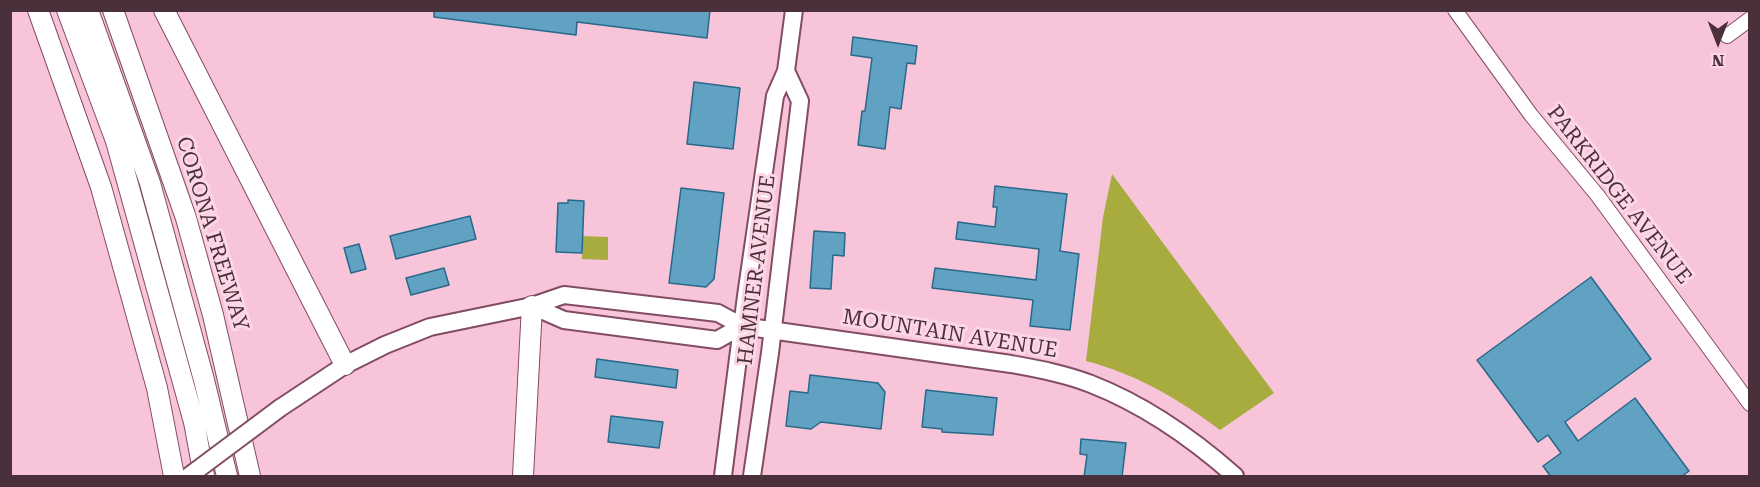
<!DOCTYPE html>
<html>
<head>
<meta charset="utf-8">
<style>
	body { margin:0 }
	#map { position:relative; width:1760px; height:487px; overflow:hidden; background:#f8c4da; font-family:"Roboto Serif",serif }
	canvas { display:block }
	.frame { position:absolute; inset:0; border:12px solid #4a303b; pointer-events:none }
	.north { position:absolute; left:1688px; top:12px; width:60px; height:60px; -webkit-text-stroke:4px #fdd6e6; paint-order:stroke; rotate:180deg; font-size:16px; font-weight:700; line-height:24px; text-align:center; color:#4a303b }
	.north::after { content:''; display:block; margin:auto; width:21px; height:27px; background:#4a303b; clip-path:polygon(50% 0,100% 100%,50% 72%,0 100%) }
</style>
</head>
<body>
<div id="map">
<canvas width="1760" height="487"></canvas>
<div class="frame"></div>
<div class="north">N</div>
</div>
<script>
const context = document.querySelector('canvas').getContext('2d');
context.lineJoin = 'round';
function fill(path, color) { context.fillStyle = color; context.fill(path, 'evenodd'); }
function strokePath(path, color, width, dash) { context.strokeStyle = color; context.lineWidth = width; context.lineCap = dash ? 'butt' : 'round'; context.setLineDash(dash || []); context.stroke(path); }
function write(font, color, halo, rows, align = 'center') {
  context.font = font + ' "Roboto Serif",serif'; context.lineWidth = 6; context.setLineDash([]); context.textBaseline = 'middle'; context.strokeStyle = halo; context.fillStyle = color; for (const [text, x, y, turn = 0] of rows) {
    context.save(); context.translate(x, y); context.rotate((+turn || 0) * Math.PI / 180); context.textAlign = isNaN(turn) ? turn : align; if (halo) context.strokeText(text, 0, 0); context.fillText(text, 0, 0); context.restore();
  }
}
fill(new Path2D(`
	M1112,174L1274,393L1220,430C1179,399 1136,374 1086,361L1103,217Z
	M583,236L608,237V260L582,259Z`), '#a8ac3f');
const building = new Path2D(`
	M434,10H710L707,38L577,22L576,35L434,17Z
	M853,37L917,46L915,64L907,63L901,109L890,107L885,149L858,145L862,111H865L872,58L851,55Z
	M694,82L740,88L733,149L687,144Z
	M995,186L1067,194L1060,251L1079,254L1070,330L1030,326L1033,300L932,288L935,268L1036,280L1039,249L956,239L958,222L995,227L997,207H993Z
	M681,188L724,193L714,279L706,287L669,283Z
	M568,200L584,201L582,253L556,252L558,203H568Z
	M470,216L476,239L396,259L390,236Z
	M814,231L845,233L844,256L833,255L831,289L810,288Z
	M359,244L366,269L351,273L344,248Z
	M444,268L449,285L411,295L406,278Z
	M1591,277L1651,359L1565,422L1578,441L1635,398L1689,471L1681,477H1551L1543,466L1561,453L1548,435L1538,442L1477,360Z
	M597,359L678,370L676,388L595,377Z
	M810,375L878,383L885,392L881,429L821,422L811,429L786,426L790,391L808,393Z
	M926,390L997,398L993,435L942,432V429L922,427Z
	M611,416L663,422L659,448L608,442Z
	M1081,439L1126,443L1122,477H1084L1087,455L1080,454Z`);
fill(building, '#61a1c2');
strokePath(building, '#276988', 1.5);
const minor = new Path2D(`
	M1455,10L1531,115L1598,196L1750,404
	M1727,36L1750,19`);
const major = new Path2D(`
	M532,306L564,320L717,340L742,326L1011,364C1038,369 1066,374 1091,384C1145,405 1192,438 1235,476
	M280,408L345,365L385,345L430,327L532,306L564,295L718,313L742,326
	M723,476L746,296L775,96L786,71L794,10
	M752,476L770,353L800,101L786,71`);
const highway = new Path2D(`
	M38,10L101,187L157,388L174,476
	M67,10L116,141L194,422L204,476
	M88,10L150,183L204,380L227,476
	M113,10L186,218L213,315L250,476
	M164,10L345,365
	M523,476L532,306`);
strokePath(minor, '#834c65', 16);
strokePath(major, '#834c65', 20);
strokePath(highway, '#834c65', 22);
strokePath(minor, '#fff', 14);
strokePath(major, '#fff', 16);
strokePath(highway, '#fff', 20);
const majorBridge = new Path2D(`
	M189,476L280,408`);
strokePath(majorBridge, '#834c65', 20, []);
strokePath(majorBridge, '#fff', 16);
write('21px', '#4a303b', '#fdd6e6', [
	["PARKRIDGE AVENUE",1619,195,52],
	["CORONA FREEWAY",212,234,73],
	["HAMNER AVENUE",757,270,-83],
	["MOUNTAIN AVENUE",950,334,9]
]);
</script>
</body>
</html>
